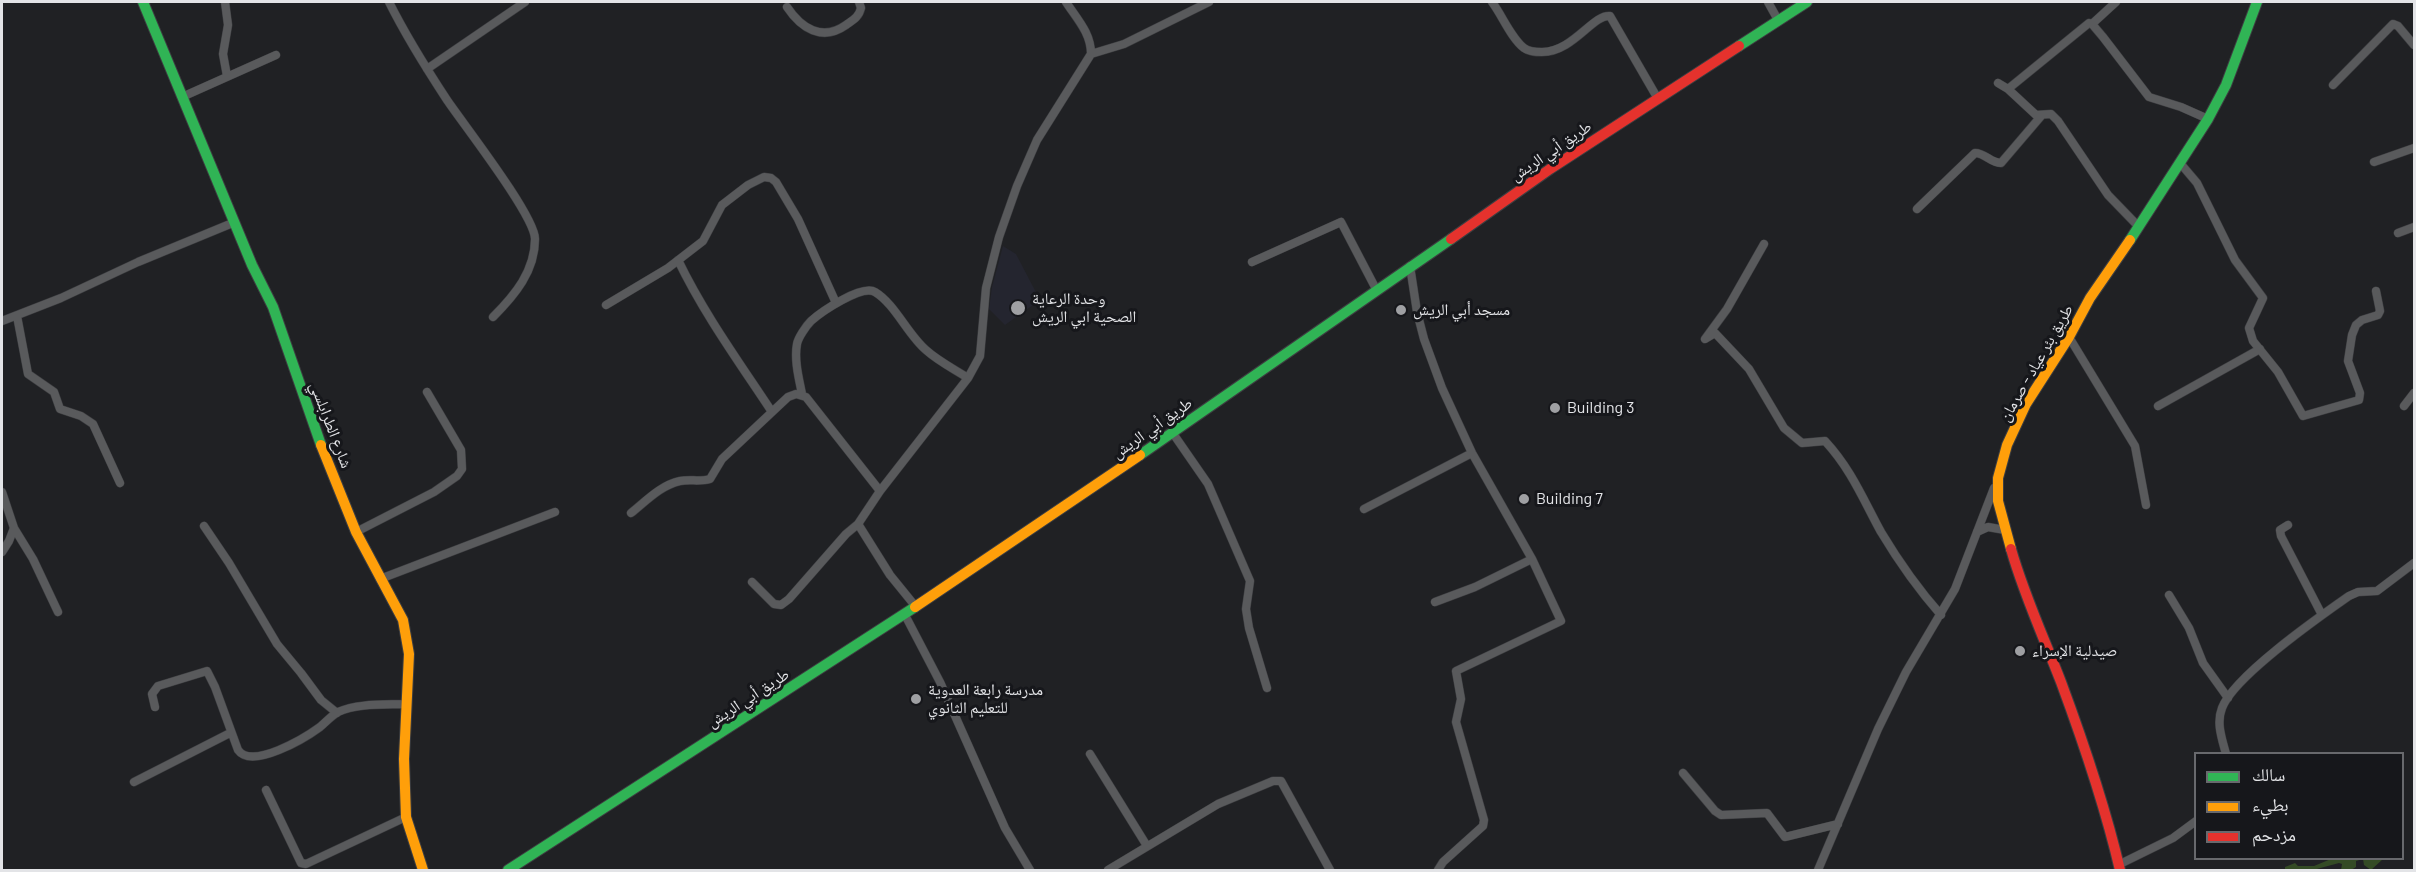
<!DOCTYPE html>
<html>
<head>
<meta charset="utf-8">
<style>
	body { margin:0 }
	#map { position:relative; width:2416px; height:872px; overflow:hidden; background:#202124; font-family:Barlow,"Noto Naskh Arabic",sans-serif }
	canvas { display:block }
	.frame { position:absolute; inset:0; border:3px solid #e3e4e7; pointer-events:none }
	.legend { position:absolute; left:2194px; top:752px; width:210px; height:108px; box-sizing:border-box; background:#16171b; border:2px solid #68696d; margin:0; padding:8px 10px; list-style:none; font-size:18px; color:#e3e4e7 }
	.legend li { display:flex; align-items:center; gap:12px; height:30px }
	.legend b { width:30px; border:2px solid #68696d }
</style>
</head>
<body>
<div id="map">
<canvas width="2416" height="872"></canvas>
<div class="frame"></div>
<ul class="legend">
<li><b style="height:8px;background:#30b455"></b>سالك</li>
<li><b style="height:8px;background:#ff9f0a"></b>بطيء</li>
<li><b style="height:8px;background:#e5322d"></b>مزدحم</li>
</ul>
</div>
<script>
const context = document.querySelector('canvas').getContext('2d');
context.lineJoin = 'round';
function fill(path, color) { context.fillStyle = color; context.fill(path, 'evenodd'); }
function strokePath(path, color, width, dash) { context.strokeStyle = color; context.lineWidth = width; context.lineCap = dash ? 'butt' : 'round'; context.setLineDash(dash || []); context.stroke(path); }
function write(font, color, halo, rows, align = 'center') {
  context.font = font + ' Barlow,"Noto Naskh Arabic",sans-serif'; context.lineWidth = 6; context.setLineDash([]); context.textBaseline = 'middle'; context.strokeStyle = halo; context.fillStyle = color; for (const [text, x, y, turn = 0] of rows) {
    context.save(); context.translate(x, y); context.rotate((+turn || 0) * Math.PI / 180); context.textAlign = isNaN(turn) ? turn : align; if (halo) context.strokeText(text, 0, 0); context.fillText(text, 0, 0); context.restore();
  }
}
fill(new Path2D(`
	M1003,246L1016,254L1040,300L1005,325L989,309L992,287Z`), '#24252f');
fill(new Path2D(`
	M2331,859V858L2383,859L2371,870L2364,865L2363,859L2356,861V867L2351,870H2341L2342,864L2339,863L2313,870H2285V867L2295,863L2298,866H2314Z`), '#344b25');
const street = new Path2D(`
	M225,2L228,25L223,54L227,76
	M389,2C406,36 426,68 447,100C464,125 535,216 535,239C535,271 515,295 493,317
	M1492,2C1502,15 1511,38 1524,48C1529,52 1536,52 1542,52C1573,52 1593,14 1610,16L1658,99
	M1768,2L1778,20
	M787,7C801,28 822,42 846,25C853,20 859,17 861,8L859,2
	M2092,24L2116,2
	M1091,54L1124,44L1209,2
	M427,69L525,2
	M1998,83L2008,89L2089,23L2092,24L2103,37L2149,97L2181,107L2208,119
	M2333,85L2393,24L2398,26L2414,45
	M2008,89L2036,115L2051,114L2058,121L2108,195L2139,227
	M182,97L276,55
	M2374,162L2414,148
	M2180,163L2197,183L2235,260L2263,298L2249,328L2253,341L2278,372L2303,416L2359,400L2360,393L2348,361L2352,335L2356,325L2362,320L2378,315L2380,311L2376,291
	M1917,209L1975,153C1985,153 1991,163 2001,163L2042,115
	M2398,233L2414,227
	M1764,244L1727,309L1705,339L1715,333L1749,369L1784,428L1802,443L1825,441C1851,469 1863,499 1881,532C1899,562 1918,589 1941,615
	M678,260C704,314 739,362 772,412
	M1252,262L1341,222L1376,289
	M1410,266L1417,312L1424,339L1442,388L1472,453L1532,559L1561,621L1456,671L1461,699L1456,722L1484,820L1483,826L1443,862L1438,870
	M606,305L668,268L703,241L722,205L748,185L764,177L771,178L776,182L798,219L836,303
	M17,316L28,374L54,392L60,409L81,416L93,424L120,483
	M2,321L61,298L138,262L235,222
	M2069,337L2135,446L2146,505
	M802,394C799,379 794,360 797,344C798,338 806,326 811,321C821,312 862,284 875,292C895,304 908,335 926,350C938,361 954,369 968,378
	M2158,406L2260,349
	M2404,406L2414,393
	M1172,432L1208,484L1250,581L1246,609L1249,628L1267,688
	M2,492L14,528L9,541L2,552
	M1364,509L1472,453
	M631,513C646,501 661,485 680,481C690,479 700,482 710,479L722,459L788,397L796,394L806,397L880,491
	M858,524L890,575L916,607
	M2288,525L2280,530L2281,536L2322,615
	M204,526L229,563L277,644L301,673L321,700L337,713
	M14,528L33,559L58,612
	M356,532L434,492L457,476L462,469L461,450L427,392
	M1977,532L1988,527L2005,530
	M380,579L555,512
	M752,582L774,604L781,605L789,599L846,534L858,524L880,491L968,378L980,356L986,288L999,237L1017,186L1037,140L1091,54C1091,33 1077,19 1066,2
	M2169,595L2189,628L2203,663L2228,698
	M1435,602L1475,587L1532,559
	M905,615L940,682L1005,828L1030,870
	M155,707L152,694L158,686L207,671L215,687L238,750C252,770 305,738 320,727C326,722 331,716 338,712C358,703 385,705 407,704
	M1090,754L1147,846
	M2226,754C2222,739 2216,723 2222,708C2234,676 2319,617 2349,596L2358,592L2377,591L2414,563
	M1683,773L1715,811L1721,815L1767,813L1785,837L1838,824
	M134,782L230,733
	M266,790L301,863L306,864L406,817
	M2120,864L2173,838L2196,821
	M1108,870L1218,804L1273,781H1281L1330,870
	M1818,870L1878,729L1906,672L1955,589L1994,488`);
const fast = new Path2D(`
	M143,2L252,265L273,307L321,445
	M1739,46L1807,2
	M2130,240L2208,119L2226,85L2257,2
	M1140,455L1451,239
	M508,870L915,607`);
const slow = new Path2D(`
	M321,445L356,532L403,620L409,654L404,759L406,817L423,870
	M2011,549L1998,501V478L2007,445L2026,404L2069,337L2090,298L2130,240
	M915,607L1140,455`);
const jam = new Path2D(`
	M1451,239L1550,169L1739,46
	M2011,549C2024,595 2044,638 2061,682C2084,744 2105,806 2120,870`);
strokePath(street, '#3d3e41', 9);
strokePath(fast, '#3d3e41', 12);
strokePath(slow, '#3d3e41', 12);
strokePath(jam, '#3d3e41', 12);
strokePath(street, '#595a5c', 8);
strokePath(fast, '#30b455', 10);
strokePath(slow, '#ff9f0a', 10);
strokePath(jam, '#e5322d', 10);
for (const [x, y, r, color] of [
	[1018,308,8,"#9fa0a3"],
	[1401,310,6,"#9fa0a3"],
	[1555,408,6,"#9fa0a3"],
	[1524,499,6,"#9fa0a3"],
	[2020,651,6,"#9fa0a3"],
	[916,699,6,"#9fa0a3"]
]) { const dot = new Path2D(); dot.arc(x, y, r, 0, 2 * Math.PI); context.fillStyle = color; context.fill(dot); strokePath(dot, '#16171b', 2); }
write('16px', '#e3e4e7', '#16171b', [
	["طريق أبي الريش",1551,151,-34],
	["طريق بئر عياد - صرمان",2036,363,-60],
	["شارع الطرابلسي",331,425,69],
	["طريق أبي الريش",1152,428,-35],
	["طريق أبي الريش",748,698,-33]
]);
write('16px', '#e3e4e7', '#16171b', [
	["وحدة الرعاية",1032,299],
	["الصحية ابي الريش",1032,317],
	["مسجد أبي الريش",1413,310],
	["Building 3",1567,408],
	["Building 7",1536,499],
	["صيدلية الإسراء",2032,651],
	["مدرسة رابعة العدوية",928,690],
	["للتعليم الثانوي",928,708]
], 'left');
</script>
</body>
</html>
